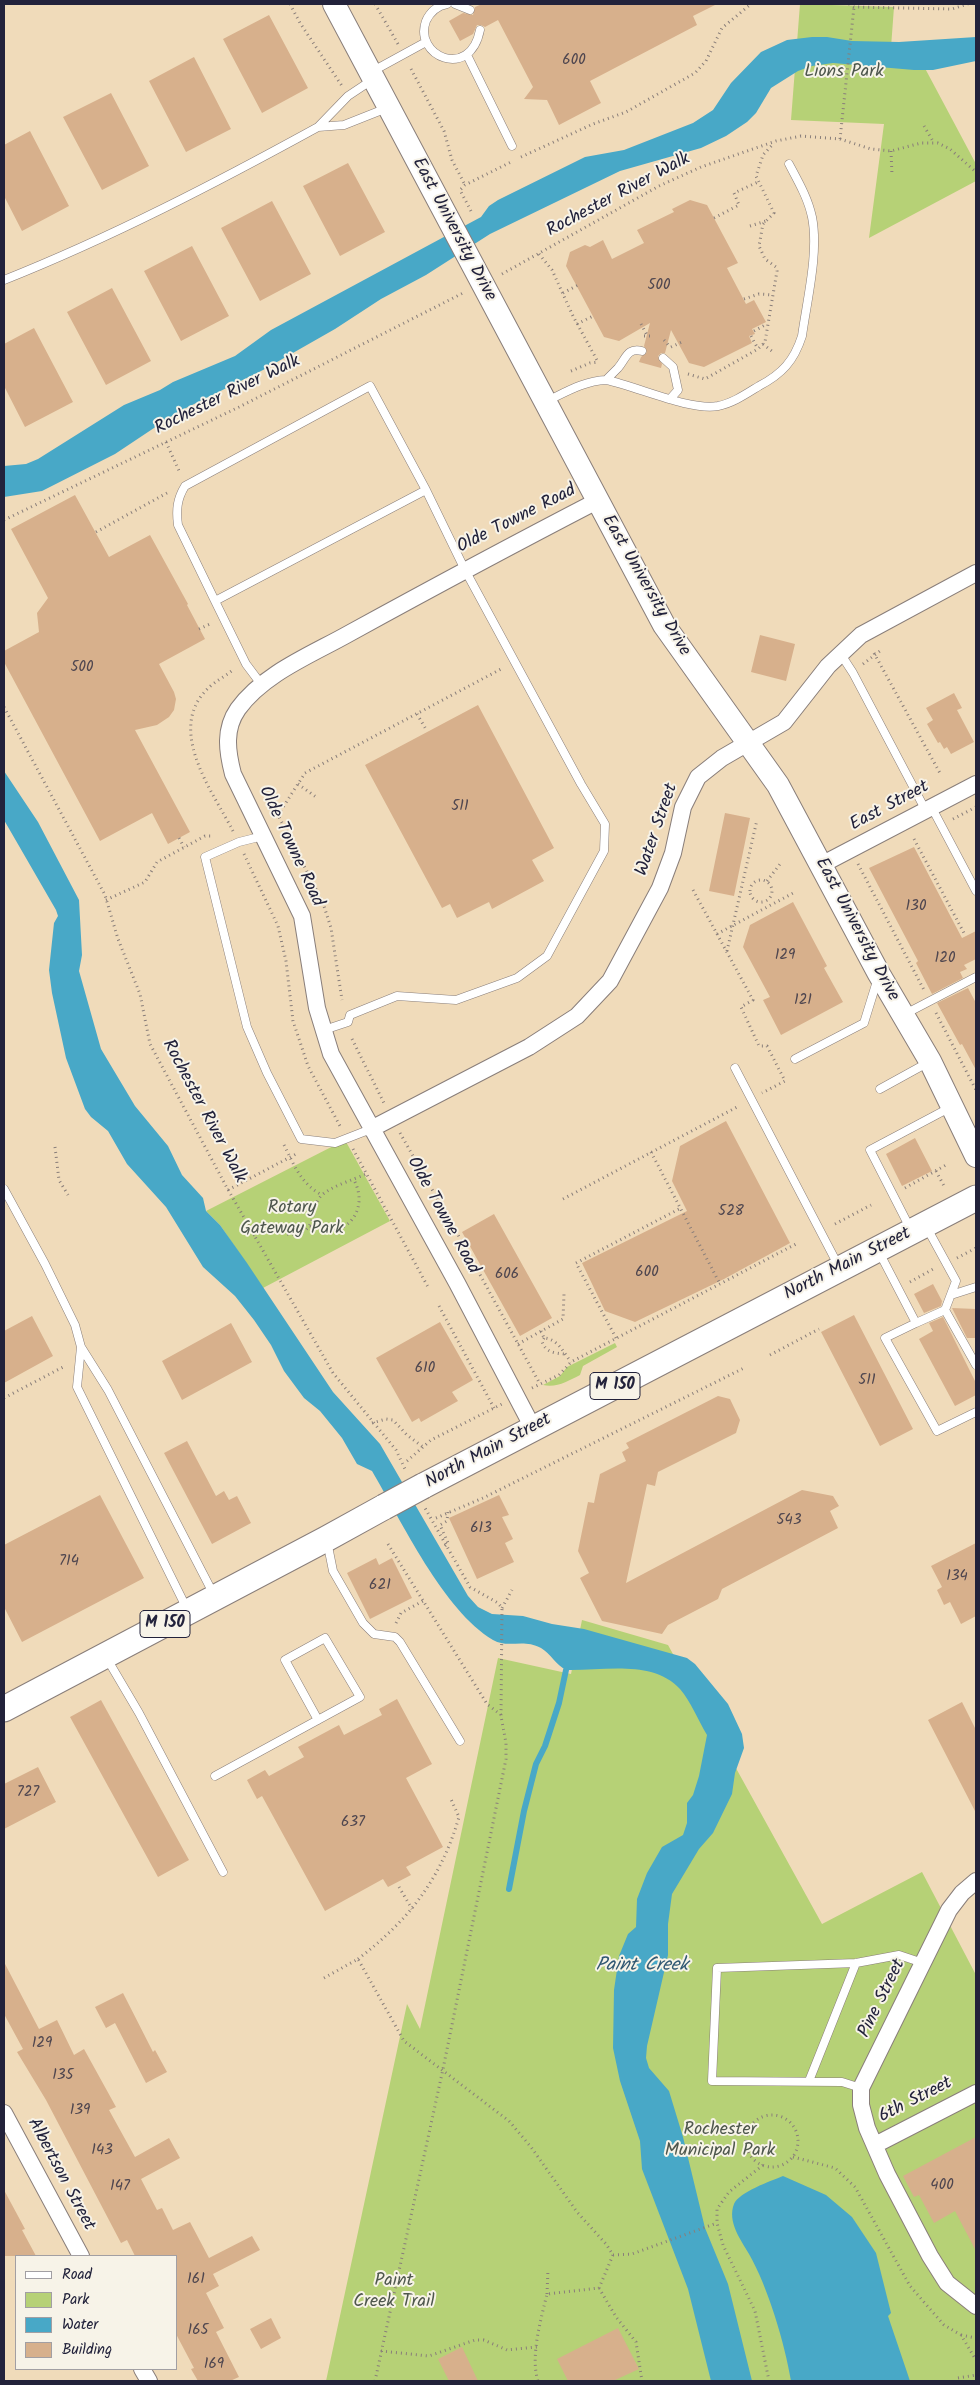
<!DOCTYPE html>
<html>
<head>
<meta charset="utf-8">
<style>
	body { margin:0 }
	#map { position:relative; width:980px; height:2385px; overflow:hidden; background:#f0dbba; font-family:Kalam,sans-serif }
	canvas { display:block }
	.frame { position:absolute; inset:0; border:5px solid #22223b; pointer-events:none }
	.legend { position:absolute; left:15px; top:2255px; width:162px; height:115px; box-sizing:border-box; background:#f7f3e8; border:1px solid #a29fa3; margin:0; padding:6px 9px; list-style:none; font-size:15px; color:#22223b }
	.legend li { display:flex; align-items:center; gap:10px; height:25px }
	.legend b { width:25px; border:1px solid #a29fa3 }
</style>
</head>
<body>
<div id="map">
<canvas width="980" height="2385"></canvas>
<div class="frame"></div>
<ul class="legend">
<li><b style="height:6px;background:#fff"></b>Road</li>
<li><b style="height:14px;background:#b6d176"></b>Park</li>
<li><b style="height:14px;background:#48a8c7"></b>Water</li>
<li><b style="height:14px;background:#d7b08c"></b>Building</li>
</ul>
</div>
<script>
const context = document.querySelector('canvas').getContext('2d');
context.lineJoin = 'round';
function fill(path, color) { context.fillStyle = color; context.fill(path, 'evenodd'); }
function strokePath(path, color, width, dash) { context.strokeStyle = color; context.lineWidth = width; context.lineCap = dash ? 'butt' : 'round'; context.setLineDash(dash || []); context.stroke(path); }
function write(font, color, halo, rows, align = 'center') {
  context.font = font + ' Kalam,sans-serif'; context.lineWidth = 4; context.setLineDash([]); context.textBaseline = 'middle'; context.strokeStyle = halo; context.fillStyle = color; for (const [text, x, y, turn = 0] of rows) {
    context.save(); context.translate(x, y); context.rotate((+turn || 0) * Math.PI / 180); context.textAlign = isNaN(turn) ? turn : align; if (halo) context.strokeText(text, 0, 0); context.fillText(text, 0, 0); context.restore();
  }
}
fill(new Path2D(`
	M800,4L894,7L890,61L919,57L976,164V181L869,238L884,124L791,120Z
	M345,1140L390,1221L263,1288L220,1225L206,1211Z
	M615,1343L617,1347L583,1366L580,1375C568,1381 557,1388 543,1385L560,1376L567,1367Z
	M582,1620L668,1645L822,1924L922,1872L976,1975V2381H326L407,2004L420,2029L498,1658L571,1674Z`), '#b6d176');
fill(new Path2D(`
	M812,37H827L852,41L899,42L976,37V61L933,70H914L833,63L812,66L798,71L771,88L756,113L747,122L726,136L701,148L620,171L490,234L426,275L381,299L335,329L263,370L178,412L115,454L42,491L4,497V466L26,464L38,459L124,405L160,390L173,382L235,356L271,330L481,217L489,206L498,200L585,157L624,150L693,123L713,110L731,83L761,52L787,40Z
	M4,771L38,822L79,900L82,955L79,971L101,1049L135,1106L168,1146L182,1175L203,1198L206,1211L220,1225L247,1263L333,1392L380,1444L468,1596L478,1607L492,1614L523,1616L552,1624L584,1629L687,1658L695,1664L728,1704L742,1734L744,1748L735,1773L732,1794L713,1833L699,1849L672,1894L668,1924V1955L647,2046L646,2058L649,2068L669,2091L683,2137L705,2228L728,2284L752,2381H711L688,2289L642,2169L640,2141L620,2081L613,2048L614,1990L619,1956L628,1934L636,1927L637,1899L647,1873L662,1847L683,1835L687,1823V1803L693,1795L699,1776L707,1735C698,1720 691,1702 680,1689C653,1659 602,1671 566,1670C556,1665 551,1654 541,1648C522,1638 509,1649 493,1640C443,1610 402,1522 372,1471L357,1464L342,1438L320,1411L304,1398L284,1371L271,1345L254,1320L235,1296L203,1267L166,1207L127,1164L108,1131L91,1117L85,1109L66,1058L52,993L49,970L54,923L58,916L56,910L4,820Z
	M783,2176L826,2195L852,2217L876,2253L891,2313L888,2316L910,2381H791C785,2344 768,2287 749,2254C741,2240 727,2222 734,2204C739,2192 771,2181 783,2176Z`), '#48a8c7');
strokePath(new Path2D(`
	M509,1889L524,1811L536,1764L545,1746L559,1703L566,1670`), '#48a8c7', 6);
fill(new Path2D(`
	M482,4H717L693,16L697,25L590,81L601,103L559,125L547,100L524,99L533,87L498,20L485,27L481,25H477L473,34L460,41L449,21L463,13L473,15L475,7Z
	M269,15L308,88L262,113L223,39Z
	M194,57L231,129L186,152L149,81Z
	M111,93L149,166L102,190L63,117Z
	M30,131L69,206L22,231L4,196V145Z
	M348,163L385,232L340,256L303,186Z
	M690,200L707,205L738,263L727,268L746,304L754,300L766,322L752,329L755,334L749,336L752,343L704,367L689,363L671,330L665,353H661L658,356L662,364L661,368L639,362L641,357L647,352L644,346L650,323L619,341L604,337L566,266L570,252L585,245L590,247L603,240L612,259L644,243L637,230L674,212L672,209Z
	M272,201L311,274L260,301L221,228Z
	M192,246L229,316L181,341L144,271Z
	M112,288L151,361L106,385L67,312Z
	M34,328L73,402L25,427L4,386V344Z
	M75,495L109,557L150,535L188,604L187,605L205,639L159,664L174,692L176,699L174,710L169,717L157,725L135,730L190,832L168,844L152,813L100,841L4,662V651L39,632L37,613L48,598L11,529Z
	M760,635L795,644L786,681L751,672Z
	M954,693L962,708L957,710L974,742L951,754L947,747L944,749L940,742L938,743L927,724L933,720L926,708Z
	M478,705L554,848L532,860L544,881L492,909L489,902L457,918L450,904L442,908L365,765Z
	M725,813L750,818L734,896L709,891Z
	M914,847L962,938L976,931V959L964,965L967,969L960,972L963,978L932,994L916,963L918,961L869,868Z
	M793,902L827,966L824,968L843,1002L781,1035L763,1000L770,997L743,947L750,925Z
	M968,988L976,1003V1070L962,1044L960,1045L937,1003Z
	M726,1121L790,1243L724,1279L635,1322L605,1311L582,1263L687,1211L672,1181L680,1146Z
	M915,1138L932,1171L902,1186L886,1154Z
	M494,1214L552,1318L520,1336L462,1232Z
	M933,1284L942,1301L941,1306L924,1313L914,1294Z
	M952,1308L976,1309V1338H967Z
	M854,1315L913,1429L880,1446L821,1332Z
	M32,1316L53,1356L4,1383V1331Z
	M943,1317L976,1383V1395L955,1406L919,1339L933,1331L929,1323Z
	M440,1322L473,1380L452,1392L458,1401L421,1422L419,1418L412,1422L376,1358Z
	M231,1323L252,1362L182,1400L162,1361Z
	M718,1396L730,1399L740,1420L736,1433L658,1472L655,1486L647,1484L626,1583L802,1490L833,1496L839,1506L830,1511L838,1528L722,1589L718,1599L668,1625L662,1634L602,1621L580,1578L589,1573L578,1551L588,1502L594,1503L600,1474L626,1461L622,1452L629,1448L626,1443Z
	M187,1441L216,1496L224,1491L229,1500L237,1496L251,1523L212,1544L164,1453Z
	M100,1495L144,1578L22,1642L4,1607V1545Z
	M499,1495L509,1515L502,1517L513,1539L505,1543L514,1562L477,1579L449,1518Z
	M976,1543V1616L961,1624L950,1602L944,1605L937,1590L942,1587L931,1566Z
	M376,1558L379,1565L392,1558L412,1598L370,1619L347,1573Z
	M397,1699L432,1764L406,1778L443,1847L406,1867L411,1875L388,1887L383,1879L325,1911L262,1796L257,1799L247,1780L265,1770L269,1776L304,1757L298,1747L339,1725L344,1735L382,1715L379,1709Z
	M101,1700L189,1860L158,1877L70,1717Z
	M962,1702L976,1730V1813L928,1720Z
	M38,1767L56,1802L4,1829V1784Z
	M4,1962L39,2029L57,2020L74,2055L84,2049L116,2107L109,2110L135,2157L169,2138L180,2158L141,2179L157,2210L162,2208L173,2230L190,2222L209,2258L252,2236L260,2250L213,2274L219,2286L206,2293L224,2328L216,2332L239,2377L230,2381H198L191,2369L194,2368L176,2334V2256H135L127,2240L121,2243L46,2100L17,2052L23,2049L4,2014Z
	M123,1993L153,2052L155,2050L167,2072L146,2083L115,2023L106,2028L95,2007Z
	M976,2137V2251L955,2211L934,2223L919,2195L914,2197L903,2176Z
	M4,2190L25,2229L22,2230L36,2256H4Z
	M271,2318L281,2338L261,2349L250,2329Z
	M618,2328L639,2369L613,2381H568L557,2359Z
	M462,2347L478,2381H449L438,2359Z`), '#d7b08c');
const lane = new Path2D(`
	M447,4C437,6 430,12 426,21C413,56 470,81 480,30
	M455,4L470,10
	M467,55L512,146
	M373,71L426,42
	M372,80L348,96L318,127L344,125L387,108
	M4,280C112,237 216,183 318,127
	M663,358L673,367L678,390L671,398
	M606,380C610,376 614,372 618,368C626,359 627,347 642,351
	M547,401C566,392 584,381 606,380C637,386 689,411 718,406C733,403 746,394 759,386C782,374 794,361 802,336C807,300 819,252 812,217C808,198 798,181 789,164
	M215,601L178,525C176,510 177,499 185,486L370,386L426,490
	M840,653L853,673L926,811
	M261,684L246,664L215,601L426,490L465,570L581,784L605,824L604,851L547,956L517,978L456,1000L397,996L350,1015L348,1022L324,1030
	M932,808L976,891
	M263,836L239,842L205,857L247,1027L267,1073L301,1139L335,1143L371,1129
	M905,1014L976,977
	M795,1059L864,1023L877,981
	M735,1068L838,1265
	M880,1089L929,1062
	M4,1189L45,1264L75,1325L81,1347L108,1390L214,1595
	M910,1228L870,1150L951,1107
	M927,1228L956,1281L945,1310L976,1365
	M879,1252L916,1323L945,1310
	M951,1295L976,1287
	M916,1323L885,1338L937,1431L976,1412
	M81,1347L77,1387L187,1609
	M327,1541L333,1571L363,1623L374,1634L395,1637L400,1642L460,1741
	M106,1657L139,1713L223,1872
	M215,1776L360,1697L325,1638L285,1660L318,1720
	M809,2081L856,1963
	M861,2088L842,2082L712,2081L717,1968L856,1963L899,1955L923,1963`);
const street = new Path2D(`
	M821,865L976,784
	M371,1129L529,1047L577,1016L610,981L660,888L673,853L683,807L698,777L722,758L784,722L828,666L861,635L976,573
	M533,1428L457,1283L331,1054L317,1008L302,916L233,774C227,751 224,729 238,709C264,673 313,654 350,633C432,588 514,544 597,501
	M976,1881L962,1893L949,1910L861,2088V2105L867,2128L887,2174L930,2256L947,2283L976,2306
	M4,2113L81,2256
	M875,2145L976,2093
	M142,2369L149,2381`);
const secondary = new Path2D(`
	M334,4L664,625L778,785L879,974L930,1061L976,1156`);
const primary = new Path2D(`
	M423,1486L976,1198
	M4,1709L326,1539L384,1507`);
strokePath(lane, '#897e7a', 9);
strokePath(street, '#897e7a', 18);
strokePath(secondary, '#897e7a', 24);
strokePath(primary, '#897e7a', 27);
strokePath(new Path2D(`
	M290,4L300,23L342,86
	M375,4L398,44
	M849,4L854,7L952,9L968,4
	M411,69L444,131L452,160L465,185
	M924,126L934,143
	M840,139L854,7
	M891,151L892,175
	M521,157L593,124L626,112L695,73L706,61L722,28L751,4
	M471,211L460,190L465,185L513,161
	M714,218L739,205L734,193L758,182
	M750,226L766,221
	M539,254L552,270L573,316L598,362
	M502,274L659,186L701,167L776,141L801,136L840,139L871,149L891,151L921,143H938L950,149L976,172
	M563,293L580,284
	M744,299L759,294L773,295
	M577,324L593,316
	M641,324L647,335
	M754,331L767,324
	M644,336H651
	M751,336L758,349
	M664,340L670,347
	M763,344L773,352
	M671,347L682,342
	M571,371L590,363L599,362
	M688,374L705,379L758,349L765,342L777,271L776,267L765,259L759,246L763,224L774,213L756,176L763,155L774,143
	M166,442L180,473
	M4,520L239,407L465,292
	M96,532L167,493
	M199,629L210,624
	M874,653L941,775
	M863,664L880,651
	M4,707L105,895L118,939L140,994L150,1044L226,1186L333,1373L396,1450L406,1471
	M417,714L427,731
	M298,784L316,797
	M277,813L323,903L331,928L342,1000
	M278,815L305,773L503,668
	M953,819L976,807
	M233,831C214,794 170,736 202,695C213,681 224,678 234,669
	M179,838L184,847
	M914,839L965,935
	M244,854L278,926L286,961L293,1021L308,1066L340,1126
	M858,864L924,990
	M750 891a11 11 0 1 1 22 0a11 11 0 1 1-22 0Z
	M767,881L780,864
	M693,890L753,1000L741,1007L759,1046H767L785,1081L762,1093
	M106,900L145,882L157,862L205,836H214
	M717,934L795,892
	M727,951L757,820
	M936,1013L976,1090
	M352,1039L384,1103
	M400,1133L446,1214
	M284,1145C294,1165 301,1184 322,1195
	M55,1147L59,1180L68,1195
	M353,1149L428,1287
	M651,1152L720,1284
	M936,1171L944,1186
	M905,1188L946,1165
	M228,1190L298,1153
	M563,1199L739,1106
	M835,1224L871,1205
	M310,1226C342,1243 371,1212 354,1180
	M456,1231L540,1384
	M253,1235C274,1226 282,1238 299,1233C317,1228 310,1208 321,1196C331,1186 353,1180 366,1174
	M957,1258L976,1248
	M910,1282L935,1268
	M439,1306L494,1408
	M541,1331L544,1338C558,1339 563,1352 571,1362
	M544,1338L542,1341C545,1352 554,1353 564,1354
	M616,1338L576,1263L681,1208
	M518,1344L563,1319L564,1294
	M770,1355L819,1329
	M532,1388L559,1375L571,1362L796,1244
	M4,1398L65,1366
	M372,1423L386,1419L393,1420L407,1435L423,1447
	M407,1461L431,1440L502,1404
	M436,1518L483,1498L744,1368
	M388,1544L487,1704L501,1715
	M445,1546L448,1543L440,1525L447,1521L448,1512
	M502,1608L512,1590
	M396,1623L401,1613L423,1601
	M399,1887L412,1909
	M358,1959C409,1920 441,1879 459,1817L450,1797
	M324,1978L358,1959L404,2041L509,2121L531,2147L577,2212L606,2244L613,2255L599,2288L547,2294C541,2319 530,2357 538,2381
	M746 2141a26 26 0 1 1 52 0a26 26 0 1 1-52 0Z
	M793,2157L835,2168L855,2187L910,2286L944,2325L961,2335L976,2360
	M763,2165L729,2192L717,2209V2223L723,2245L755,2311L769,2381
	M613,2255L632,2254L717,2223
	M599,2288L616,2317L636,2342L642,2381
	M547,2294L548,2269
	M961,2335L976,2338
	M381,2351L429,2356L475,2340H484L507,2350L537,2347
	M958,2378L976,2375
	M375,2381L443,2069L506,1759V1743L501,1716L502,1608L498,1603L470,1587L425,1508`), '#897e7a', 3, [1, 4]);
strokePath(lane, '#fff', 8);
strokePath(street, '#fff', 16);
strokePath(secondary, '#fff', 22);
strokePath(primary, '#fff', 25);
const primaryBridge = new Path2D(`
	M384,1507L423,1486`);
strokePath(primaryBridge, '#897e7a', 27, []);
strokePath(primaryBridge, '#fff', 25);
write('15px', '#4f464f', null, [
	["600",574,61],
	["500",659,286],
	["500",82,668],
	["511",460,807],
	["130",916,907],
	["129",785,956],
	["120",945,959],
	["121",803,1001],
	["528",731,1212],
	["600",647,1273],
	["606",507,1275],
	["610",425,1369],
	["511",867,1381],
	["543",789,1521],
	["613",481,1529],
	["714",69,1562],
	["134",957,1577],
	["621",380,1586],
	["727",28,1793],
	["637",353,1823],
	["129",42,2044],
	["135",63,2076],
	["139",80,2111],
	["143",102,2151],
	["400",942,2186],
	["147",120,2187],
	["161",196,2280],
	["165",198,2331],
	["169",214,2365]
]);
for (const [x, y, w] of [
	[615,1386,50],
	[165,1624,50]
]) { const box = new Path2D(); box.roundRect(x - w / 2, y - 13.5, w, 27, 4); context.fillStyle = '#f7f3e8'; context.fill(box); strokePath(box, '#22223b', 1); }
write('bold 16px', '#22223b', null, [
	["M 150",615,1386],
	["M 150",165,1624]
]);
write('18px', '#4e574d', '#f7f3e8', [
	["Lions Park",844,73],
	["Rotary",292,1209],
	["Gateway Park",292,1230],
	["Rochester",720,2131],
	["Municipal Park",720,2152],
	["Paint",394,2282],
	["Creek Trail",394,2303]
]);
write('18px', '#22223b', '#f7f3e8', [
	["Rochester River Walk",619,196,-28],
	["East University Drive",453,230,62],
	["Rochester River Walk",228,396,-26],
	["Olde Towne Road",517,520,-27],
	["East University Drive",645,586,60],
	["East Street",890,807,-28],
	["Water Street",658,830,-71],
	["Olde Towne Road",290,847,65],
	["East University Drive",856,930,62],
	["Rochester River Walk",203,1112,62],
	["Olde Towne Road",442,1216,61],
	["North Main Street",848,1265,-27],
	["North Main Street",489,1452,-28],
	["Pine Street",883,1999,-64],
	["6th Street",916,2101,-27],
	["Albertson Street",60,2175,62]
]);
write('italic 19px', '#315873', '#f7f3e8', [
	["Paint Creek",642,1967]
]);
</script>
</body>
</html>
